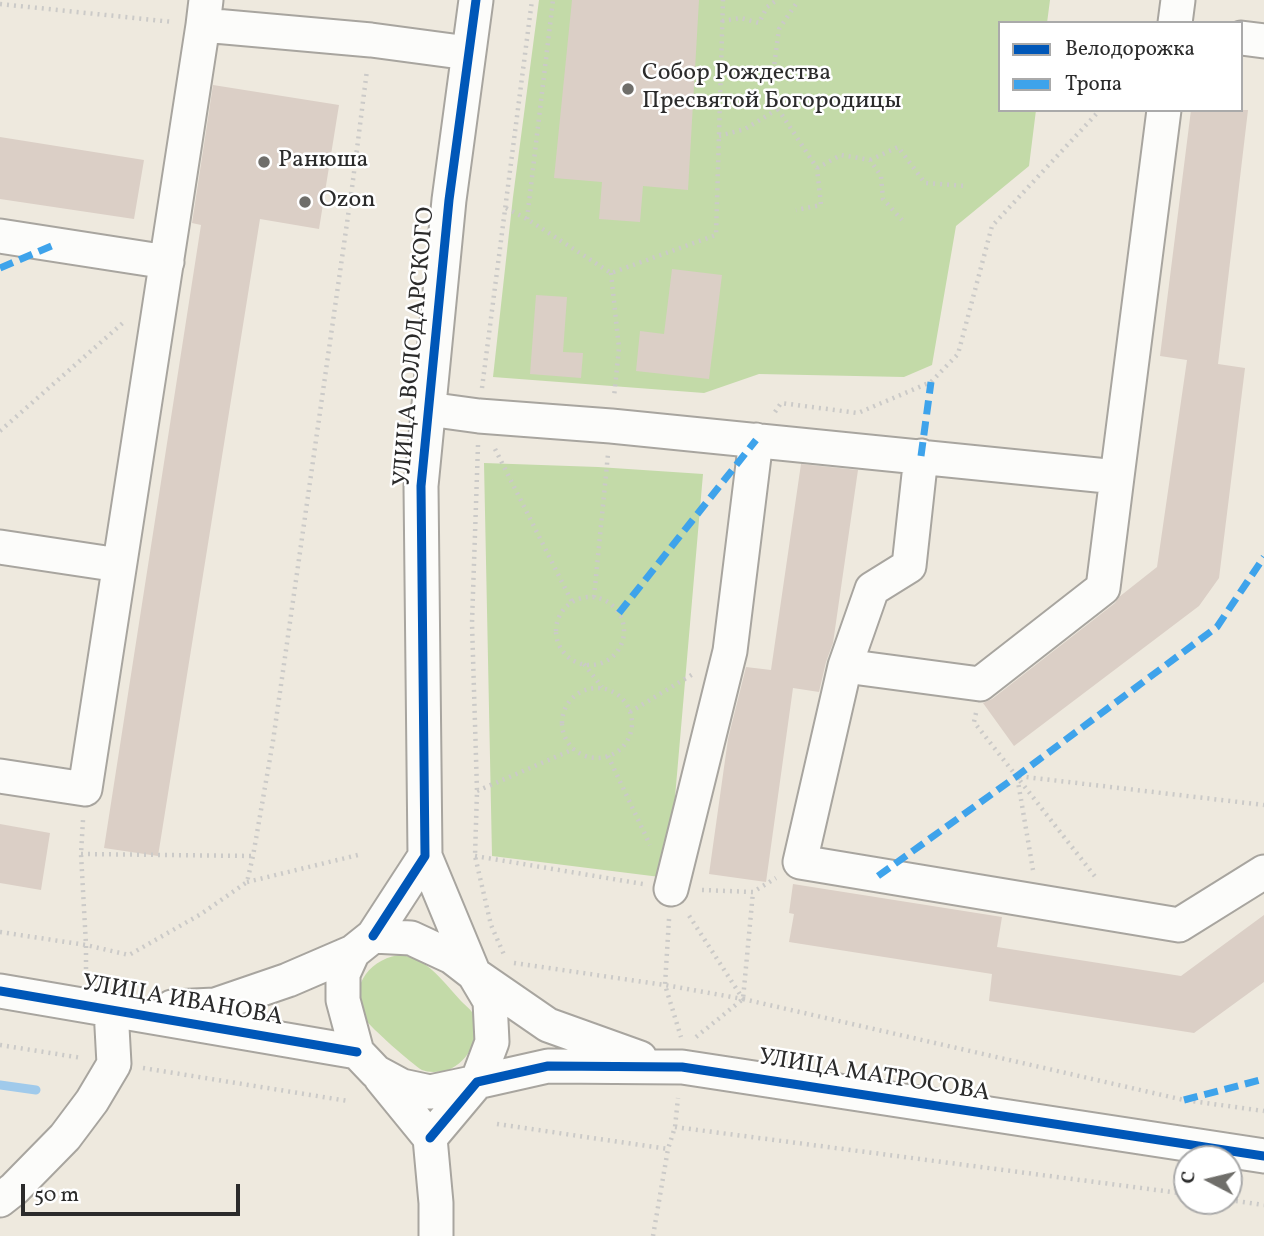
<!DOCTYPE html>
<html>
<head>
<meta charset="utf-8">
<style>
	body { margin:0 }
	#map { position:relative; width:1264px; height:1236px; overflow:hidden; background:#eee9de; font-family:Vollkorn,serif }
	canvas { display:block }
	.legend { position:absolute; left:998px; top:21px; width:245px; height:91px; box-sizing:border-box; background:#fff; border:2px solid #aaa; margin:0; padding:9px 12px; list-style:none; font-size:21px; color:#2b2b2b }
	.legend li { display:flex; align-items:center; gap:14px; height:35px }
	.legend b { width:35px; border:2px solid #aaa }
	.north { position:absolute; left:1173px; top:1145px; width:70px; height:70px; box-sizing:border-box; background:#fff; border:2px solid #aaa; border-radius:50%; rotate:277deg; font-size:19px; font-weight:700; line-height:28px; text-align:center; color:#2b2b2b }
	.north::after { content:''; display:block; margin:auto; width:24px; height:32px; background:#6f6e6a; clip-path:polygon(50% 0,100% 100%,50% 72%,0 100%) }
	.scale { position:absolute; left:21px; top:1184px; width:219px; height:32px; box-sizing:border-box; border:4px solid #2b2b2b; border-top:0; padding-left:9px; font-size:21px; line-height:24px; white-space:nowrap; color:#2b2b2b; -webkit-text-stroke:5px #fff; paint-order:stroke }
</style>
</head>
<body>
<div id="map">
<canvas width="1264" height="1236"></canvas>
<ul class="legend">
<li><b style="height:9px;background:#0057b8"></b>Велодорожка</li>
<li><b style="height:9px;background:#3ea3eb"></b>Тропа</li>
</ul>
<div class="north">С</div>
<div class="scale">50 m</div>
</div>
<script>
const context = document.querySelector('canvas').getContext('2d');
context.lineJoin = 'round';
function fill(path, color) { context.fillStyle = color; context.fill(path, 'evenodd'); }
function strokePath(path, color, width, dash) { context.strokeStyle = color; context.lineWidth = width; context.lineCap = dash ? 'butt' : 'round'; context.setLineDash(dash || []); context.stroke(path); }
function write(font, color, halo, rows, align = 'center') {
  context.font = font + ' Vollkorn,serif'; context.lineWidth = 5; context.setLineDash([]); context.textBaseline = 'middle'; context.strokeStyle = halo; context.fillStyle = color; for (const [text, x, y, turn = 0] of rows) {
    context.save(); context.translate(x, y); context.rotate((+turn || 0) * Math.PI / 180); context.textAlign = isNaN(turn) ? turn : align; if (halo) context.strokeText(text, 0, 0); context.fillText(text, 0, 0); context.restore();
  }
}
fill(new Path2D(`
	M539,0H1050L1047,23H1000V110H1036L1029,166L956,226L932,365L904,377L759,374L704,393L493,377L513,197Z
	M484,463L598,467L703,474L668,878L492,856Z
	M398,955C405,956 412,956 418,960C435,969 448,987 461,1001C464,1004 469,1008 472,1012C484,1033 469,1062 448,1070C440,1072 429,1073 422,1070C413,1065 370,1027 365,1019C348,990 366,961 398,955Z`), '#c3daa8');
strokePath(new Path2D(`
	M0,1085L36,1090`), '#a0caeb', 9);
fill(new Path2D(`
	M572,0H699L688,190L643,186L640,222L599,219L602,182L554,178Z
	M213,85L339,105L319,229L260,219L158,856L104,848L201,225L192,223Z
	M1191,110H1248L1218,364L1245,368L1219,578L1199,606L1014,746L983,703L992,699L1115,603L1119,597L1157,567L1187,360L1160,356Z
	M0,137L144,160L134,219L0,199Z
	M672,269L722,275L709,379L636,371L640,331L664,334Z
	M536,295L567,297L563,352L583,353L581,378L530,374Z
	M801,464L858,470L833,643L826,662L819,692L793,688L766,882L709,874L728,739L746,667L771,670Z
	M0,824L50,833L41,890L0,883Z
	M793,884L1002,917L997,947L1181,976L1264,915V982L1194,1033L989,1001L992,974L789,942L794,914L789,913Z`), '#dbcfc6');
const minor = new Path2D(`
	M206,0L203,25L371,40L468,53
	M1175,23L1178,0
	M1241,38L1264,41
	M0,236L167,262
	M428,409L479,416L611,426L1117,477L1164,110
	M1117,477L1103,588L980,684L845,666L800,862L1179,925L1264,872
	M0,547L119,565
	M845,666L872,589L909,566L921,456
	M0,776L85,789L203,25
	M425,856L474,974L548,1025L640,1058
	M671,889L730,651L756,440
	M373,936L425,856L421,486L449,200L476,0
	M373,936L411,938L452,957L474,974L490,1001L492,1042L477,1082L430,1092L402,1086L376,1072L357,1052L343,1000V974L353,952Z
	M0,991L357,1052
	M172,1007L215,1005L288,980L353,952
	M381,1078L430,1138
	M430,1138L477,1082L548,1066L682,1067L1264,1156
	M430,1138L436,1203V1236
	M0,1200L14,1189L65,1137L92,1101L114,1064L111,1009`);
strokePath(minor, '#a8a59f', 37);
strokePath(new Path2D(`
	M0,4L173,22
	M722,21L741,18L759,23L767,7L777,0
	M778,109L817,168L821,205L796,210
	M719,136L745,129L778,109L771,89L779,29L796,4V0
	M870,160L898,147L925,183L966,186
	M817,168L841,155L870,160L881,176L883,199L902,220
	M506,208L527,219L611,273L716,235L723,0
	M527,219L553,0
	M611,273L619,348L614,397
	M482,388L532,0
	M775,412L781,403L858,413L931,382L958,354L992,226L1100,110
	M0,431L125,321
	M478,445L472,623L477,791L475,856L491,925L505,957
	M495,449L572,602
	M594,597L608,454
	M556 631a34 34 0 1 1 68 0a34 34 0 1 1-68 0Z
	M584,664L602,687
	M562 723a35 35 0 1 1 70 0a35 35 0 1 1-70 0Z
	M630,712L693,674
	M976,713L974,722L1097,879
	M608,756L650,845
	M477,791L574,749
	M81,854L253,856
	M475,856L643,884
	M1033,870L1017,776L1264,805
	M247,882L358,855
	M702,890L753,892L776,878
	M669,919L665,985L681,1037
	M0,932L86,945L81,854L83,820
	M514,963L665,985L743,999L688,914
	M86,976V945L129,955L201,914L247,882L253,856L273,741L352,188L367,70
	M743,999L1184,1100L1264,1111
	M696,1037L743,999L753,892
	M0,1045L82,1058
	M143,1068L348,1101
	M497,1124L668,1149
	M675,1127L1187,1194
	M1229,1200L1264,1205
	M653,1236L668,1149L675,1127L678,1098`), '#cbcac8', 4.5, [2, 5]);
strokePath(minor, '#fcfcfa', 33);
strokePath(new Path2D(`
	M0,268L56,244
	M921,456L931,382
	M619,613L756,440
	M878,876L1017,776L1217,627L1264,557
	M1184,1100L1264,1079`), '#3ea3eb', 7, [14, 7]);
strokePath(new Path2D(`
	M373,936L425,856L421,486L449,200L476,0
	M0,991L357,1052
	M430,1138L477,1082L548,1066L682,1067L1264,1156`), '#0057b8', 9);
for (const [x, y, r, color] of [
	[628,89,7,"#6f6e6a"],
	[264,162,7,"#6f6e6a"],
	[305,202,7,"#6f6e6a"]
]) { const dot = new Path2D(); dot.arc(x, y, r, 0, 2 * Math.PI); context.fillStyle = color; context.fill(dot); strokePath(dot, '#fff', 2.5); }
write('24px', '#2b2b2b', '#fff', [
	["Собор Рождества",642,75],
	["Пресвятой Богородицы",642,103],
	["Ранюша",278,162],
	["Ozon",319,202]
], 'left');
write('24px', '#2b2b2b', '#fff', [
	["УЛИЦА ВОЛОДАРСКОГО",416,347,-85],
	["УЛИЦА ИВАНОВА",182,1002,10],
	["УЛИЦА МАТРОСОВА",874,1077,9]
]);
</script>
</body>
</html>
